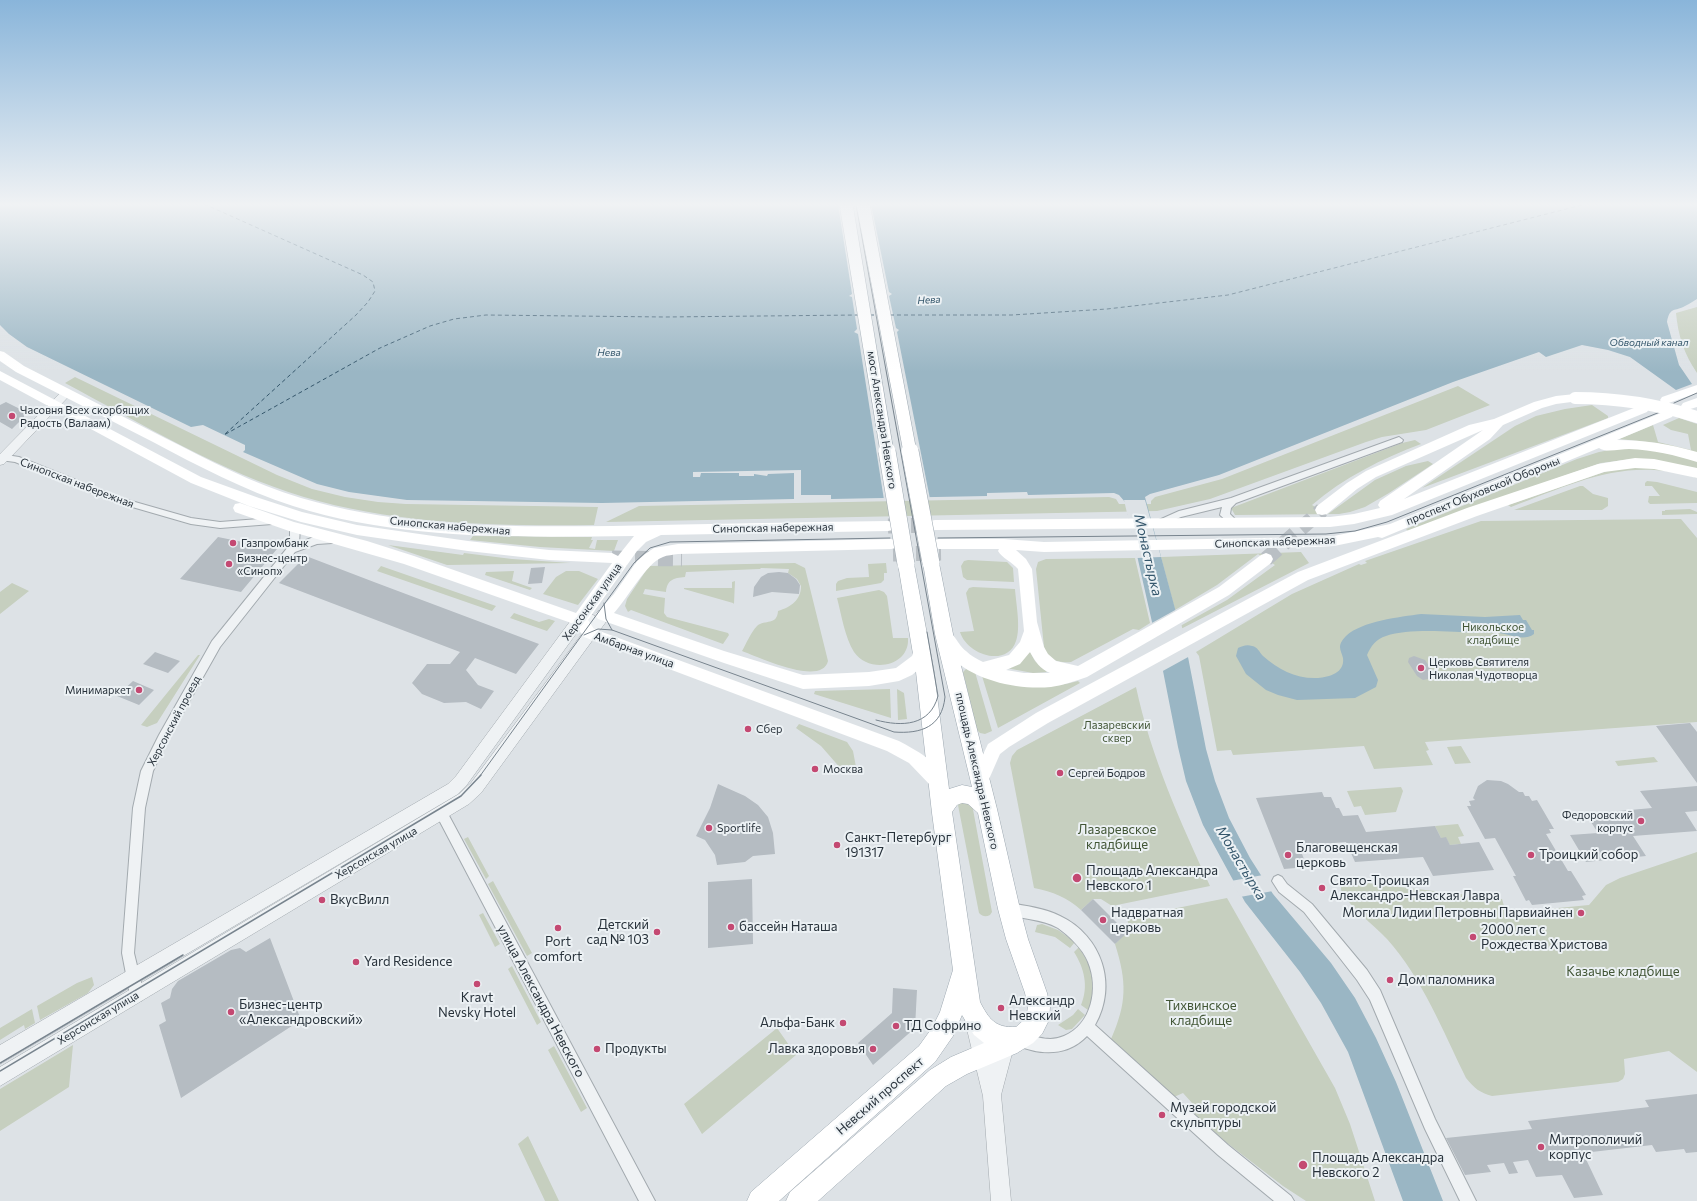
<!DOCTYPE html>
<html>
<head>
<meta charset="utf-8">
<style>
	body { margin:0 }
	canvas { display:block; background:#dde2e6 }
</style>
</head>
<body>
<canvas width="1697" height="1201"></canvas>
<script>
const context = document.querySelector('canvas').getContext('2d');
context.lineJoin = 'round';
function fill(path, color) { context.fillStyle = color; context.fill(path, 'evenodd'); }
function strokePath(path, color, width, dash) { context.strokeStyle = color; context.lineWidth = width; context.lineCap = dash ? 'butt' : 'round'; context.setLineDash(dash || []); context.stroke(path); }
function write(font, color, halo, rows, align = 'center') {
  context.font = font + ' Commissioner,sans-serif'; context.lineWidth = 4; context.setLineDash([]); context.textBaseline = 'middle'; context.strokeStyle = halo; context.fillStyle = color; for (const [text, x, y, turn = 0] of rows) {
    context.save(); context.translate(x, y); context.rotate((+turn || 0) * Math.PI / 180); context.textAlign = isNaN(turn) ? turn : align; if (halo) context.strokeText(text, 0, 0); context.fillText(text, 0, 0); context.restore();
  }
}
fill(new Path2D(`
	M1697,307V373C1684,354 1678,335 1676,313Z
	M75,377L277,475L312,489L345,497L378,502L406,504L598,507L594,525C497,526 399,525 304,497C221,472 142,424 65,383Z
	M1458,386L1490,405L1426,430L1382,437L1366,442L1210,499L1157,511L606,522L639,506L1109,497L1116,499L1119,504H1151V501L1155,497L1222,479Z
	M1592,405L1608,416V418L1422,488L1515,426L1536,416L1565,409Z
	M1679,418L1697,424V454L1657,443L1619,439L1653,425L1658,442L1691,450L1688,434L1671,430L1663,425Z
	M1415,440L1421,444C1383,458 1343,478 1312,505L1328,514L1375,480L1406,466L1428,461L1433,464L1389,493L1365,507L1350,512L1339,514L1235,515L1231,508L1402,443Z
	M1615,449H1652L1697,461V469L1632,459L1601,463L1469,509L1409,532L1406,529L1577,459L1599,452Z
	M1648,467L1697,476V478C1626,456 1576,483 1511,507L1508,505L1607,471L1623,468Z
	M1647,481L1657,482L1697,492V503L1650,504L1648,502L1649,496H1660L1652,486H1645V483Z
	M1580,486H1583L1593,494L1608,498V506L1602,510H1514Z
	M1690,509L1697,512V514L1662,515V511H1665V510Z
	M1681,519L1697,538V722L1425,742L1429,750L1426,751L1433,765L1374,769L1364,746L1233,755L1231,750L1217,751L1199,656L1196,652L1292,594L1359,564L1361,565L1367,563L1365,561L1481,521Z
	M473,536L592,537L591,540H593L589,548L595,549L597,540H618L614,551L540,547L470,540Z
	M388,545L463,555L464,553L512,559L571,563L447,565Z
	M1301,552L1309,563L1175,632L1173,630L1227,600L1275,565L1258,554L1217,585L1175,610L1161,557Z
	M1135,558L1150,623L1139,630L1133,629L1071,662C1058,663 1048,660 1044,647L1036,569L1038,562L1046,559Z
	M968,560L1007,562L1013,568L1014,582L967,580L963,577L961,566L964,561Z
	M795,563L805,568L828,661C822,687 758,657 742,651C746,644 751,632 757,626C765,619 777,626 778,611C791,607 801,600 801,586L797,579L788,573L789,569L761,568L760,569L686,572L685,577C673,578 667,580 666,592L645,589L643,594L665,598L664,613L667,617L728,633L729,635L723,644L631,610L628,612L625,606L627,599L649,566Z
	M886,563L887,573H884V580L881,583L836,591V584L838,581L847,578L869,577L868,564Z
	M381,566L496,606L492,611L377,571Z
	M514,571L512,581L532,588L530,590L485,575L486,572Z
	M566,571H579L598,579L578,605L543,594L556,577Z
	M735,581L734,604L733,603L684,589V588H732V582Z
	M12,583L29,591L0,614V592Z
	M973,587L1015,589C1016,603 1021,628 1016,641C1007,668 967,655 960,632L974,631L966,593L969,588Z
	M879,590L884,592L887,596L893,638H908C910,667 869,674 854,652C845,638 841,613 837,598Z
	M514,613L539,622L549,619L555,621L547,631L510,618Z
	M1030,652L1035,661L1047,672L1033,673L1006,668Z
	M198,655H200L157,723L147,727L141,725Z
	M966,669L975,672L992,731L985,734L980,733L977,730L963,672Z
	M982,676C1015,687 1044,691 1078,681L1080,683L998,728Z
	M1136,687C1151,757 1180,821 1210,886L1112,906L1101,899H1093L1081,910C1067,897 1053,892 1034,888L1010,763L1012,756L1017,750Z
	M890,689L891,718L814,694L815,691Z
	M897,689L904,693L907,719L898,720Z
	M799,724L847,742L853,751L856,767L842,770L821,746L796,728Z
	M1461,746L1471,763L1455,764L1447,747Z
	M1654,757L1658,762L1618,766L1615,761Z
	M1401,787L1403,791L1396,812L1365,815L1361,806L1354,807L1347,791Z
	M960,801L972,804L992,912L990,915C986,917 983,917 979,913L958,805Z
	M1458,824L1464,836L1458,837L1461,844L1450,845L1446,838H1441L1435,826Z
	M468,837L489,876L486,879L464,839Z
	M1697,852V1072L1669,1051L1624,1059L1625,1074L1623,1079L1618,1082L1492,1096C1480,1093 1474,1088 1466,1078C1443,1031 1422,978 1387,939C1375,926 1348,906 1341,890C1341,887 1341,883 1341,880L1502,899L1506,913L1589,905L1606,885L1620,878Z
	M493,881L532,953L527,956L488,884Z
	M1227,898L1335,1088L1350,1124L1375,1201H1306L1283,1186L1227,1143L1192,1112V1103L1183,1093L1174,1097L1111,1039C1127,1003 1127,982 1115,944C1124,935 1131,931 1127,918Z
	M483,913L500,944L495,947L479,915Z
	M1042,924L1058,930L1075,942L1070,948L1055,937L1035,932L1037,925Z
	M1079,947C1091,965 1099,988 1088,1010L1081,1005C1089,986 1084,968 1074,952Z
	M512,966L541,1022L537,1025L508,969Z
	M92,977L94,985L88,993L40,1020L37,1006L77,983Z
	M32,1009L35,1023L25,1029L24,1025L0,1040V1028Z
	M1078,1009L1085,1015L1072,1029L1066,1030L1058,1025L1073,1015Z
	M777,1028L796,1055L702,1134L684,1104Z
	M73,1045L69,1087L0,1131V1089Z
	M554,1046L587,1108L581,1112L548,1050Z
	M528,1136L559,1201H545L518,1144Z`), '#c6cfbf');
fill(new Path2D(`
	M0,204H1697V299C1693,301 1690,304 1685,306C1675,312 1670,306 1667,322L1679,365L1692,384L1676,390L1630,357L1608,350L1582,345L1546,357L1539,352L1453,382L1219,475L1150,494L1145,497L1188,657L1206,749L1215,781L1229,818L1250,858L1273,894L1331,963L1355,998L1376,1038L1396,1082L1443,1201H1403L1348,1052L1321,1003L1300,972L1245,902L1203,825L1186,781L1178,747L1163,671L1125,502L1119,495L1114,493L1028,495L1027,492L987,493V496L831,499V495L794,496V499L602,503L407,500L349,492L317,484L243,452L245,450V445L203,425L191,427L27,347L9,334L0,325Z
	M1421,614L1485,617L1520,615L1523,620H1526L1532,630H1534V634C1523,642 1510,634 1499,633C1492,632 1484,633 1477,633C1451,632 1410,628 1386,636C1376,639 1371,646 1367,655L1378,680L1376,687L1355,698L1297,700L1278,695L1266,690L1246,674L1236,656L1238,648C1242,646 1247,644 1252,646C1258,647 1259,652 1263,656C1279,670 1296,679 1318,678C1329,677 1345,673 1343,658C1342,654 1340,650 1340,647C1340,643 1343,639 1346,636C1362,621 1400,617 1421,614Z`), '#9ab6c4');
fill(new Path2D(`
	M838,204H871L889,292L892,294L889,296L896,328L899,330L897,332L930,499L884,500L858,334L854,332L857,329L852,297L849,296L852,294Z
	M801,470V495H831V499H829V497L796,498V499H794V473L768,474L767,476L754,474V476H739V473H701L700,477H693V472Z
	M1124,500H1145L1161,557L1137,558Z
	M1177,609L1190,656L1161,672L1150,624Z
	M1263,875L1273,891L1240,897L1231,881Z`), '#dde2e6');
strokePath(new Path2D(`
	M204,204L363,275L373,282L375,291L368,302L356,315L224,435L380,348L430,326L454,319L486,315L665,317L858,315
	M870,315H878
	M890,315H1012L1107,309L1228,295L1586,204`), '#35576c', 1, [4, 3]);
fill(new Path2D(`
	M6,402L24,411V417L12,429L0,422V405Z
	M218,537L277,549L241,592L180,579Z
	M306,556L374,582L539,644L516,674L475,658L466,670L478,685L494,691L481,709L466,702L444,703L422,694L412,683L427,664H450L460,652L279,583Z
	M545,567L542,583L528,584L531,568Z
	M779,572L788,573L796,579L800,585L799,594L772,592L753,597L754,587L761,577L768,573Z
	M155,652L180,661L168,673L143,664Z
	M1414,656L1425,660L1434,674L1433,678L1423,680L1417,676L1408,662L1409,658Z
	M133,681L154,690L139,705L117,696Z
	M1690,723L1697,732V783L1656,726Z
	M1487,780L1501,781L1508,784L1519,792H1523L1525,796H1529L1532,801L1537,800L1554,829H1549L1551,833L1546,834L1568,871H1571L1586,895L1582,896L1584,900L1532,905L1529,900L1526,901L1513,876H1516L1495,838L1485,839L1467,806H1471L1469,801L1475,800L1473,798L1478,786Z
	M718,784L745,796L758,805L768,817L773,833L775,854L753,856L745,862L717,865L715,855L705,840L696,836L710,808Z
	M1697,786V811L1685,812L1697,831L1633,836L1646,856L1586,862L1570,835L1598,833L1586,814L1652,808L1640,791Z
	M1322,792L1324,797H1331L1336,808H1339L1343,816L1358,815L1366,832L1435,826L1441,838L1446,837L1450,845L1479,842L1494,870L1433,876L1423,857L1355,862L1346,842L1299,846L1307,867L1284,869L1256,798Z
	M752,879L753,944L708,948V882Z
	M1093,899L1127,933L1115,944L1081,910Z
	M270,938L301,1020L181,1098L159,1025L166,1021L161,1003L170,998L172,989L178,981L231,950L240,948L246,952Z
	M893,988L917,990L915,1028L873,1065L858,1043L892,1013Z
	M1697,1094V1152L1686,1153L1684,1149L1656,1152L1652,1145L1583,1153L1603,1195L1574,1198L1562,1175L1536,1177L1528,1160L1513,1162L1518,1173L1509,1174L1504,1163L1487,1165L1491,1172L1465,1175L1446,1138L1532,1129L1528,1121L1649,1107L1645,1100Z`), '#b5bcc2');
strokePath(new Path2D(`
	M888,526L934,525
	M893,554L941,553
	M612,558L682,559
	M1266,559L1322,510`), '#b9bfc4', 15, [15, 8]);
const minor = new Path2D(`
	M1399,437L1403,440L1402,442L1236,503L1231,508L1230,514L1238,522L1236,524H1230L1220,515L1222,507L1181,517L1162,525L1157,522L1159,520L1179,511L1231,498Z
	M0,454L19,457L121,498L191,518L220,522L272,518L277,521L272,524L220,528L191,524L115,502L15,462L0,460Z
	M295,525L300,528L299,543L316,536L332,535L337,539L332,543L317,544L295,552L220,647L167,741L153,771L145,808L134,953L144,995L142,1000L137,1002L132,1000L130,995L122,953L133,808L141,771L159,735L212,641L288,547L290,541V528Z
	M442,809L446,810L655,1201H639L438,818L436,814L438,810Z
	M1278,875L1282,877L1287,884L1312,904L1367,970L1380,990L1435,1119L1476,1201H1460L1425,1129L1370,1000L1357,980L1304,912L1279,892L1272,881L1274,877Z
	M1009,903C1026,906 1044,908 1060,916C1102,936 1118,985 1095,1025L1228,1145L1291,1196L1294,1201H1274L1218,1155L1087,1036C1067,1057 1040,1055 1016,1045L1014,1040L1016,1035C1028,1030 1044,1045 1064,1036C1092,1024 1099,988 1088,962C1083,949 1069,936 1058,928C1041,918 1022,920 1005,913L1003,909L1005,905Z`);
const tertiary = new Path2D(`
	M66,390L70,391L71,393L70,395L4,464L0,465V454L62,391Z
	M603,610L608,611L610,615L608,619L481,793L469,804L0,1086V1067L459,794L471,783L590,623L583,624L466,786L458,794L0,1064V1045L448,784L456,776L574,616L589,613L595,616L598,611Z
	M974,1012L980,1015L992,1060L999,1040L1005,1037L1011,1040L1014,1046L1001,1095L1011,1201H991L983,1096L965,1021L968,1015Z`);
const primary = new Path2D(`
	M931,557L937,559L939,563L953,634L997,809L1020,909L1028,939L1047,993L1050,1007L1049,1020L1042,1034L1033,1043L1017,1053L967,1074L946,1086L818,1201H786L790,1192L930,1070L951,1057L984,1043L974,1035L962,1015L953,1036L935,1062L779,1201H747L751,1192L919,1046L932,1028L940,1012L953,970L932,813L916,672L898,564L900,560L906,558L912,560L914,564L934,672L949,789L962,785L972,787L935,634L923,563L925,559ZM962,803L968,804L978,813L998,909L1006,939L1025,993L1028,1007L1026,1018L1016,1027C995,1028 989,1019 980,1002L952,812L957,805Z`);
strokePath(minor, '#a3aaaf', 2);
strokePath(tertiary, '#a3aaaf', 1);
strokePath(primary, '#9da8b1', 1);
fill(minor, '#eff2f4');
fill(tertiary, '#eff2f4');
fill(new Path2D(`
	M0,351L4,352L24,366C71,390 118,414 165,438C209,460 253,484 301,498C402,528 509,527 613,526C705,524 796,522 888,521L893,522L895,526L893,530L888,531L661,535L646,542L637,551L588,620L594,629L899,741C916,750 938,762 947,781L944,787L938,789L932,787L909,763L887,751L584,637L574,624L404,564L289,531L235,512L233,508L235,504L240,503L294,522L367,541L414,556L576,613L612,563L549,560L468,551L357,535L301,522L249,506L191,483L0,380V371L201,477L259,498L302,512L357,525L468,541L549,550L612,553L618,556L634,536C520,537 403,541 293,506C244,490 198,466 153,442C107,419 62,395 16,372L0,361Z
	M1697,385V393L1666,404L1662,403L1660,400L1662,397Z
	M1575,394L1579,395L1581,398L1579,401L1556,404L1542,408L1503,425L1490,439L1404,499L1639,406L1643,405L1647,406L1649,409L1647,412L1392,515L1354,524L1330,527L935,530L930,529L928,525L930,521L935,520L1330,517L1354,514L1380,508L1378,505L1380,501L1483,430L1376,477L1357,489L1327,514L1322,515L1317,514L1315,510L1317,506L1347,483L1366,471L1469,425L1494,419L1534,402L1556,396Z
	M1697,398V407L1687,410L1683,409L1681,406L1683,403Z
	M1668,410L1672,411L1674,414L1672,417L1617,440C1644,440 1670,444 1697,452V462C1675,455 1653,450 1629,449C1620,449 1606,453 1599,448L1382,538L1378,537L1334,546L1316,547L1044,552L1016,550L1026,559L1032,569L1037,622L1044,647L1048,654L1056,661L1078,666L1219,587L1261,555L1266,553L1271,555L1273,559L1271,563L1229,595L1087,677C1075,681 1064,685 1051,687C1020,690 980,682 955,661C948,655 941,644 937,636L940,632C954,627 956,644 966,651C971,656 977,659 983,662L1009,655L1020,642L1024,631L1018,569C1012,562 1002,558 998,551L999,549H939L934,548L932,544L934,540L939,539H1004L1044,542L1316,537L1334,536L1390,524ZM1030,652C1035,661 1040,669 1050,673H1024L1006,670L1020,664Z
	M1635,458L1654,459L1697,468V478L1654,469L1635,468L1604,472L1477,516L1308,580L1048,723L1009,747L1000,754L986,786L980,788L974,786L971,780L988,744L1036,713L1298,572L1467,508L1598,464Z
	M891,539L896,540L898,544L896,548L891,549L678,554C673,555 667,555 663,557C646,563 628,598 614,613L724,651L803,675L869,672L896,668L912,656L915,645L921,644L927,645L929,650L925,664L912,675L899,681L869,686L803,689L724,663L598,619L595,615L614,594L637,561L645,554L654,548L678,544Z`), '#fff');
fill(primary, '#fff');
strokePath(new Path2D(`
	M1674,403L1697,393
	M938,538L1326,534L1355,531L1387,522L1660,412
	M604,603L606,619L612,630
	M584,635L598,629L612,630L894,732C921,734 942,727 945,697L856,204
	M876,720C902,727 930,726 938,696L927,632
	M480,776L634,563L650,548L670,542L890,538`), '#78848e', 1);
strokePath(new Path2D(`
	M0,1063L183,955
	M0,1071L461,796L481,775`), '#78848e', 1.5);
const primaryBridgeFar1 = new Path2D(`
	M846,204L887,452
	M863,204L910,452`);
const primaryBridge = new Path2D(`
	M887,451L906,564
	M910,451L931,563`);
strokePath(primaryBridgeFar1, '#9da8b1', 14, []);
strokePath(primaryBridge, '#9da8b1', 18, []);
strokePath(new Path2D(`
	M1575,398C1617,398 1657,404 1697,417`), '#fff', 12);
strokePath(primaryBridgeFar1, '#fff', 13);
strokePath(primaryBridge, '#fff', 17);
const sky = context.createLinearGradient(0, 0, 0, 372);
sky.addColorStop(0, '#89b5da');
sky.addColorStop(0.55, '#f0f2f4');
sky.addColorStop(1, '#f0f2f400');
context.fillStyle = sky;
context.fillRect(0, 0, 1697, 372);
for (const [x, y, r, color] of [
	[12,416,4,"#c44972"],
	[233,543,4,"#c44972"],
	[229,564,4,"#c44972"],
	[1421,668,4,"#c44972"],
	[139,690,4,"#c44972"],
	[748,729,4,"#c44972"],
	[815,769,4,"#c44972"],
	[1060,773,4,"#c44972"],
	[1641,821,4,"#c44972"],
	[709,828,4,"#c44972"],
	[837,845,4,"#c44972"],
	[1288,855,4,"#c44972"],
	[1531,855,4,"#c44972"],
	[1077,878,5,"#c44972"],
	[1322,888,4,"#c44972"],
	[322,900,4,"#c44972"],
	[1581,913,4,"#c44972"],
	[1103,920,4,"#c44972"],
	[731,927,4,"#c44972"],
	[558,928,4,"#c44972"],
	[657,932,4,"#c44972"],
	[1473,937,4,"#c44972"],
	[356,962,4,"#c44972"],
	[1390,980,4,"#c44972"],
	[477,984,4,"#c44972"],
	[1001,1008,4,"#c44972"],
	[231,1012,4,"#c44972"],
	[843,1023,4,"#c44972"],
	[896,1026,4,"#c44972"],
	[597,1049,4,"#c44972"],
	[873,1049,4,"#c44972"],
	[1162,1115,4,"#c44972"],
	[1541,1147,4,"#c44972"],
	[1303,1165,5,"#c44972"]
]) { const dot = new Path2D(); dot.arc(x, y, r, 0, 2 * Math.PI); context.fillStyle = color; context.fill(dot); strokePath(dot, '#ecf1f4', 1.5); }
write('italic 10px', '#35576c', '#ecf1f4', [
	["Нева",929,300,-3],
	["Обводный канал",1649,343],
	["Нева",609,353]
]);
write('11px', '#28323b', '#ecf1f4', [
	["Часовня Всех скорбящих",20,410],
	["Радость (Валаам)",20,423],
	["Газпромбанк",241,543],
	["Бизнес-центр",237,558],
	["«Синоп»",237,571],
	["Церковь Святителя",1429,662],
	["Николая Чудотворца",1429,675],
	["Минимаркет",131,690,"right"],
	["Сбер",756,729],
	["Москва",823,769],
	["Сергей Бодров",1068,773],
	["Федоровский",1633,815,"right"],
	["корпус",1633,828,"right"],
	["Sportlife",717,828]
], 'left');
write('11px', '#28323b', '#ecf1f4', [
	["мост Александра Невского",882,420,81],
	["Синопская набережная",77,483,21],
	["проспект Обуховской Обороны",1483,491,-22],
	["Синопская набережная",450,526,5],
	["Синопская набережная",773,528,-1],
	["Синопская набережная",1275,542,-2],
	["Херсонская улица",592,602,-54],
	["Амбарная улица",634,650,20],
	["Херсонский проезд",174,721,-62],
	["площадь Александра Невского",977,771,77],
	["Херсонская улица",376,853,-30],
	["Херсонская улица",98,1018,-31]
]);
write('11px', '#425636', '#ecf1f4', [
	["Никольское",1493,627],
	["кладбище",1493,640],
	["Лазаревский",1117,725],
	["сквер",1117,738]
]);
write('13px', '#425636', '#ecf1f4', [
	["Лазаревское",1117,830],
	["кладбище",1117,845],
	["Казачье кладбище",1623,972],
	["Тихвинское",1201,1006],
	["кладбище",1201,1021]
]);
write('13px', '#28323b', '#ecf1f4', [
	["Санкт-Петербург",845,838],
	["191317",845,853],
	["Благовещенская",1296,848],
	["церковь",1296,863],
	["Троицкий собор",1539,855],
	["Площадь Александра",1086,871],
	["Невского 1",1086,886],
	["Свято-Троицкая",1330,881],
	["Александро-Невская Лавра",1330,896],
	["ВкусВилл",330,900],
	["Надвратная",1111,913],
	["церковь",1111,928],
	["Могила Лидии Петровны Парвиайнен",1573,913,"right"],
	["Детский",649,925,"right"],
	["сад № 103",649,940,"right"],
	["бассейн Наташа",739,927],
	["2000 лет с",1481,930],
	["Рождества Христова",1481,945],
	["Port",558,942,"center"],
	["comfort",558,957,"center"],
	["Yard Residence",364,962],
	["Дом паломника",1398,980],
	["Kravt",477,998,"center"],
	["Nevsky Hotel",477,1013,"center"],
	["Александр",1009,1001],
	["Невский",1009,1016],
	["Бизнес-центр",239,1005],
	["«Александровский»",239,1020],
	["Альфа-Банк",835,1023,"right"],
	["ТД Софрино",904,1026],
	["Продукты",605,1049],
	["Лавка здоровья",865,1049,"right"],
	["Музей городской",1170,1108],
	["скульптуры",1170,1123],
	["Митрополичий",1549,1140],
	["корпус",1549,1155],
	["Площадь Александра",1312,1158],
	["Невского 2",1312,1173]
], 'left');
write('13px', '#28323b', '#ecf1f4', [
	["улица Александра Невского",541,1001,62],
	["Невский проспект",880,1096,-41]
]);
write('italic 14px', '#35576c', '#ecf1f4', [
	["Монастырка",1148,555,77],
	["Монастырка",1241,863,59]
]);
</script>
</body>
</html>
